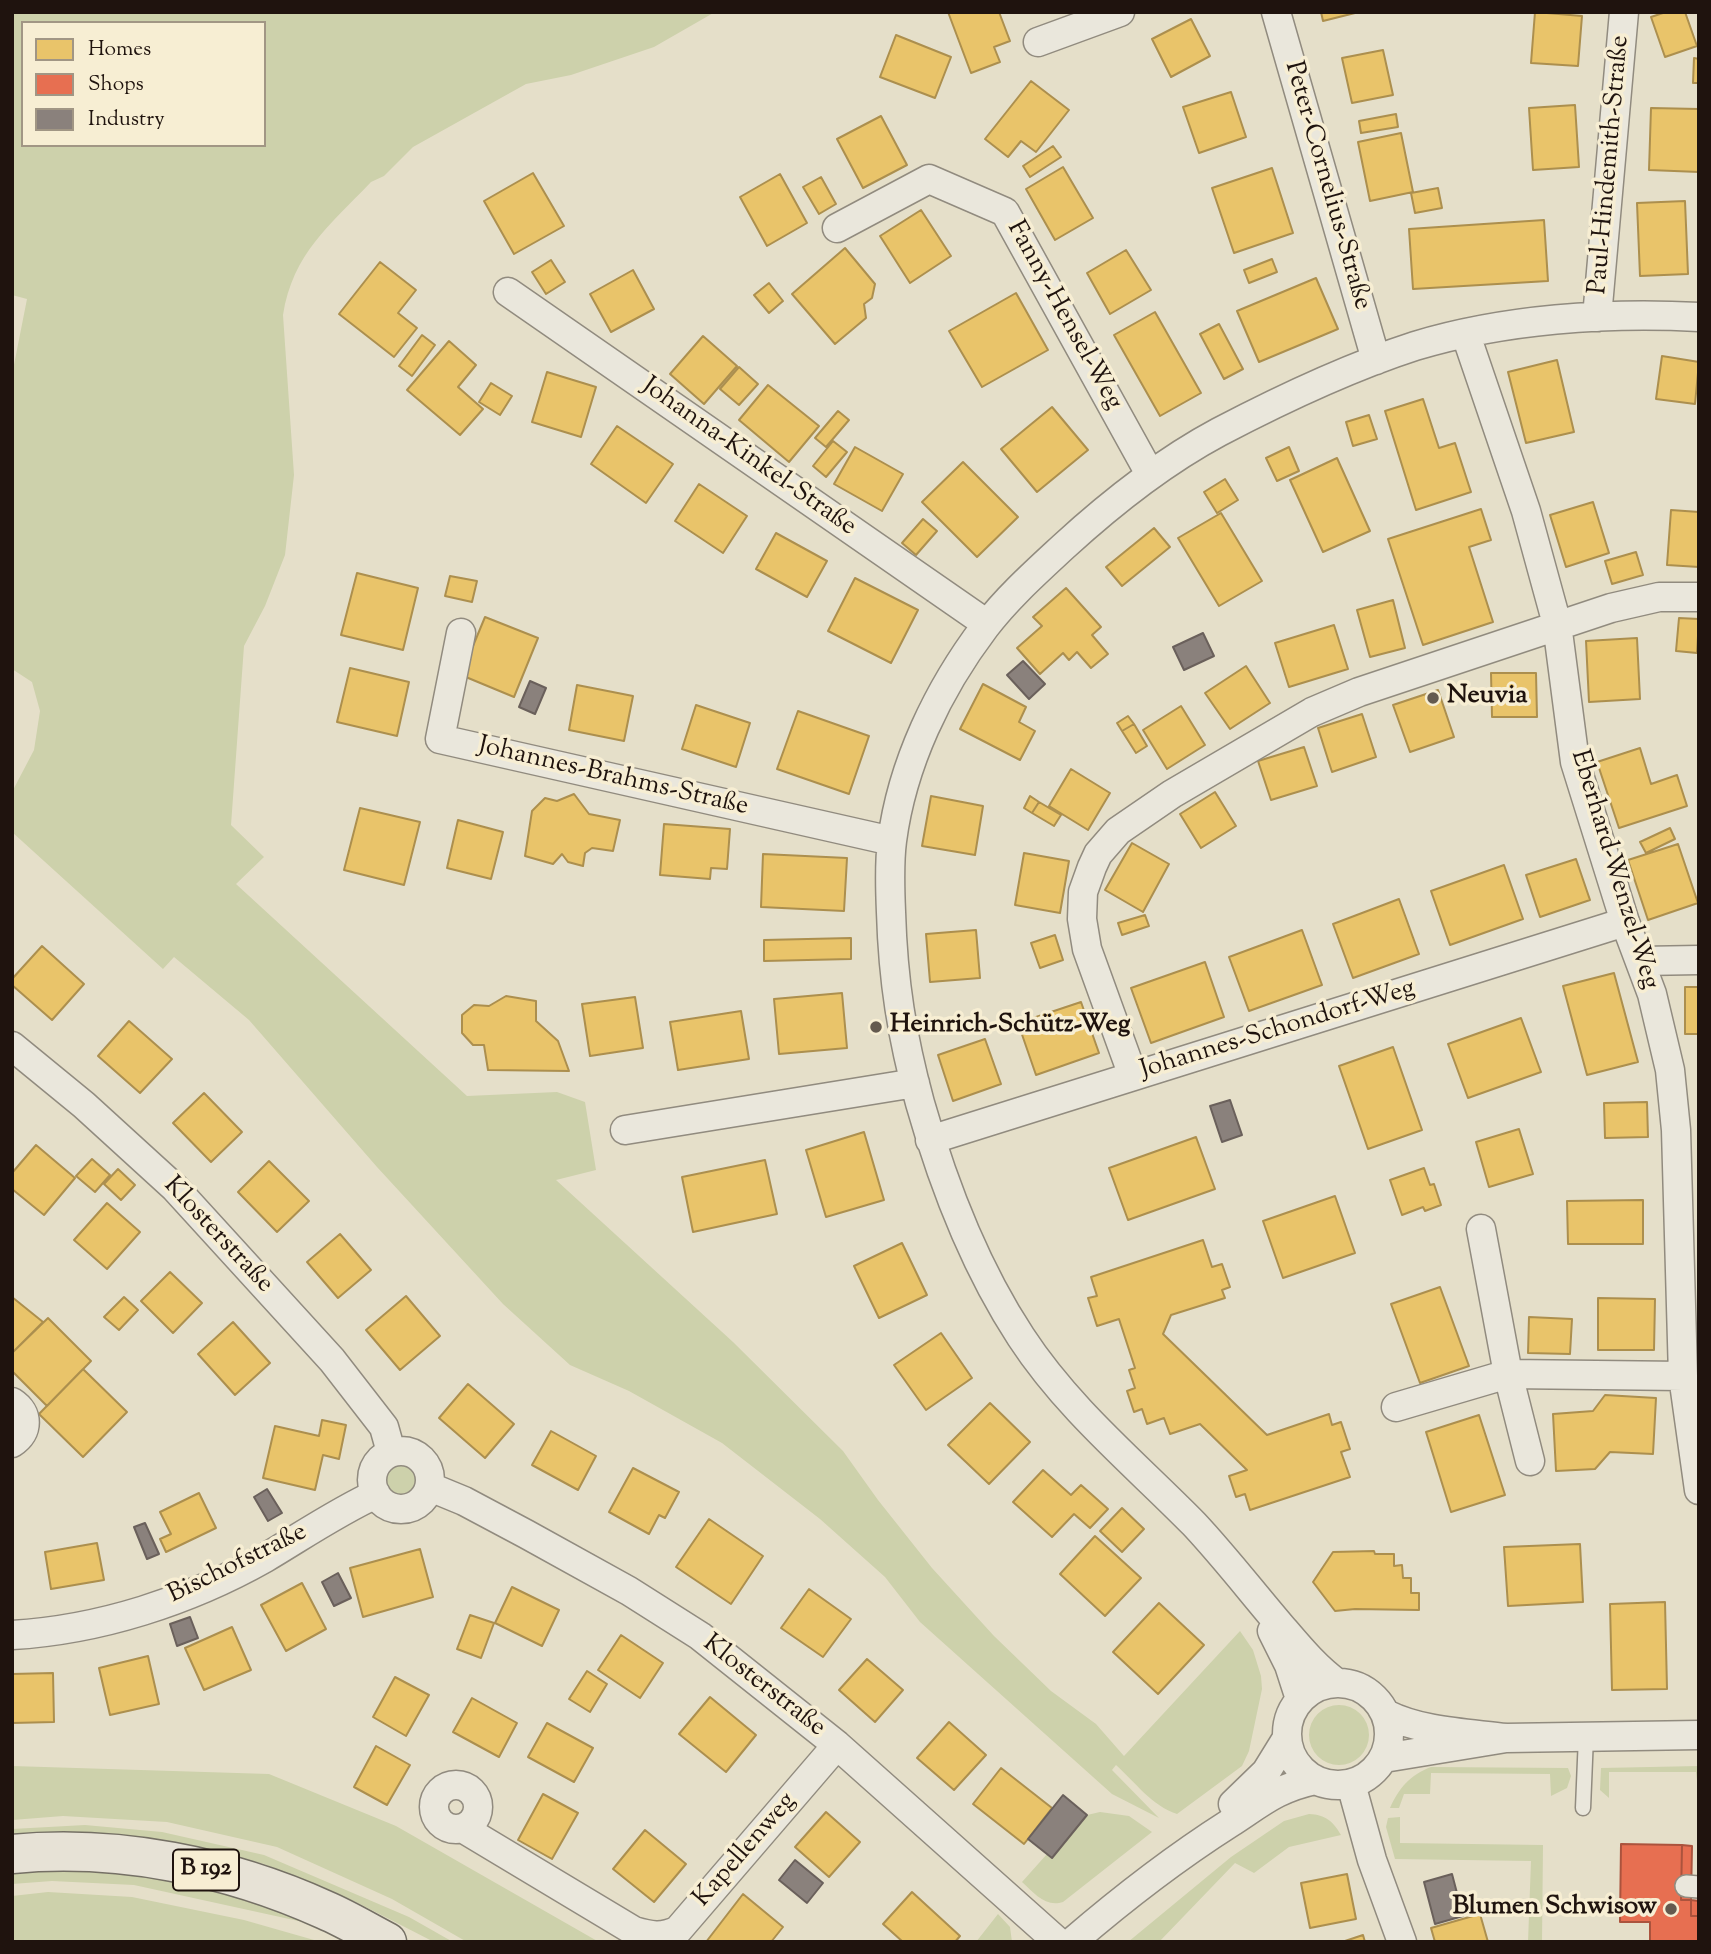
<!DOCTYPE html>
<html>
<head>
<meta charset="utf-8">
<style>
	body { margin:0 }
	#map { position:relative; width:1711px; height:1954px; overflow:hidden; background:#e5dfc9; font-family:"Sorts Mill Goudy",serif }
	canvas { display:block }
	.frame { position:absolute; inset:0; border:14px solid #1f130e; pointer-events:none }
	.legend { position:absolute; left:21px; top:21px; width:245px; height:126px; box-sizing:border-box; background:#f7eed3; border:2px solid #a19684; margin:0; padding:9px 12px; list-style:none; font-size:21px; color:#1f130e }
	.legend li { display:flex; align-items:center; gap:14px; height:35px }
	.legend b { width:35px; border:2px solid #a19684 }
</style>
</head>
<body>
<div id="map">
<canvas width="1711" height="1954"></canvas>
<div class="frame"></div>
<ul class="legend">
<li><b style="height:19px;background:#e9c46a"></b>Homes</li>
<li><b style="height:19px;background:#e76f51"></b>Shops</li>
<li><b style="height:19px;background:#8a817c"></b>Industry</li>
</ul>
</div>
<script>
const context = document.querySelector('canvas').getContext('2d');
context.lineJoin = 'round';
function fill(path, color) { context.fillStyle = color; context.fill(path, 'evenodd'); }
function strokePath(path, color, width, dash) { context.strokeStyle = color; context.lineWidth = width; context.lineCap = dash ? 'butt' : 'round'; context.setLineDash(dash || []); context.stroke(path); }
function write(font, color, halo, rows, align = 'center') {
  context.font = font + ' "Sorts Mill Goudy",serif'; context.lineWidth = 7; context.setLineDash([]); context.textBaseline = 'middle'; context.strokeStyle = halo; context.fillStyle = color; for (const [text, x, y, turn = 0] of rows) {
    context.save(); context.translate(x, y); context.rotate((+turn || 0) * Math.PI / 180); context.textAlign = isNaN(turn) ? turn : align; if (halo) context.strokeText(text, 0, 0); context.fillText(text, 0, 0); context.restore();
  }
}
fill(new Path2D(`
	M12,12H715L654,47L571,75L526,84L413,147L384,176L371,182C330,225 293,253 283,315L294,475L285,555L265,606L244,646L231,825L264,857L236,884L467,1096L557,1092L585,1102L596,1170L556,1180L733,1342L843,1451L878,1500L932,1568L994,1636L1051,1691L1096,1724L1124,1756L1240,1631L1253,1650L1261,1676L1262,1689L1249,1751L1242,1766L1177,1814C1152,1806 1135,1782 1116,1765L1112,1770L1159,1818L1112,1794L920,1622L885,1577L820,1519L722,1443L629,1391L570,1365L503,1304L377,1167L249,1020L174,957L163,969L12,832V792L34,750L40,711L32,682L12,669V375L27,299L12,295ZM23,23H264V145H23Z
	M384 1480a18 18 0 1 1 36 0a18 18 0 1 1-36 0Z
	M1309 1735a30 30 0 1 1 60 0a30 30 0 1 1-60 0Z
	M12,1766L269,1774L396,1826L599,1942H467L392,1899L277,1847L167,1822L63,1816L12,1820Z
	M1699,1766V1798L1696,1772H1609V1798L1600,1790L1601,1768Z
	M1431,1767L1568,1768L1571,1776L1567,1788L1551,1796L1550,1774L1431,1773L1430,1794H1404L1399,1808H1390C1399,1788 1410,1775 1431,1767Z
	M1100,1812L1129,1816L1152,1832L1063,1902C1046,1908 1034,1893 1022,1882L1047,1854L1053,1858L1087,1815Z
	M1309,1814C1326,1815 1333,1821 1341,1835L1289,1847L1254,1873L1235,1863L1159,1942H1128L1231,1857L1284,1821Z
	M1400,1817V1843L1543,1845L1542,1942H1528L1531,1861L1395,1859L1386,1827L1388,1818Z
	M85,1825L162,1832L264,1855L409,1917L453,1942H434L356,1902L264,1864L191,1845L146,1839L12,1836V1829Z
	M41,1870C89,1871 136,1872 183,1881C225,1888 267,1905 308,1920L303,1922L134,1885L52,1881L12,1884V1872Z
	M48,1892L132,1897L244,1920L321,1942H12V1896Z
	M998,1914L1010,1927L1012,1942H976Z`), '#cdd1ab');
const homes = new Path2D(`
	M948,12H999L1010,41L994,47L1000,62L971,73Z
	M1321,12H1359L1323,21Z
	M1535,12L1582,16L1578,66L1531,63Z
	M1666,12H1685L1697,46L1665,57L1651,17Z
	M1191,19L1210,56L1171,77L1152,39Z
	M896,35L951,57L935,98L880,77Z
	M1383,50L1393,95L1352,103L1342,58Z
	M1694,58L1699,59V83H1693Z
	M1031,81L1069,110L1036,152L1021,141L1008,157L985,139Z
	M1231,92L1246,137L1199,153L1183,107Z
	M1575,105L1579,167L1533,170L1529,108Z
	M1651,108L1699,109V172L1649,170Z
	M1396,114L1398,127L1361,133L1359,121Z
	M881,116L907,165L863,188L837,139Z
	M1401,133L1413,192L1370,201L1358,142Z
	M1053,146L1061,157L1030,177L1023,166Z
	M1063,167L1093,218L1055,240L1026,189Z
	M1272,168L1293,233L1234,253L1212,188Z
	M533,173L564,226L514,254L484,201Z
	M780,174L807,223L767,246L740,197Z
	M821,177L836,204L819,214L803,187Z
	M1438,188L1442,208L1415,213L1411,193Z
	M1685,201L1688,274L1640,276L1637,203Z
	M921,210L951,256L910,283L880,236Z
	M1544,220L1548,281L1413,289L1409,229Z
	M845,248L875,284L872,298L864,304L866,318L835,344L792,294Z
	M1126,250L1151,290L1110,314L1087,273Z
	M1272,259L1277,272L1249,283L1244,270Z
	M551,260L565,282L546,294L532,272Z
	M380,262L416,290L398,313L417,328L394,357L339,314Z
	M633,270L654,309L611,332L590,294Z
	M1316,278L1338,329L1259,362L1237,311Z
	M769,283L783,301L769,313L754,295Z
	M1016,293L1048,350L982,387L949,331Z
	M1155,312L1201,393L1160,416L1114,335Z
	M1219,324L1243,369L1224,379L1200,334Z
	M422,335L435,345L412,376L399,366Z
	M703,336L737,366L704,404L670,374Z
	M449,341L476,365L458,387L483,409L460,435L407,390Z
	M1662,356L1699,362L1695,404L1656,399Z
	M1557,360L1574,432L1526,443L1508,372Z
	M739,367L758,384L739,405L720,389Z
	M547,372L596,387L581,437L532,422Z
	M491,383L512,396L500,415L479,402Z
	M768,385L819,426L789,462L739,420Z
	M1423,399L1439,448L1455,443L1471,492L1416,510L1385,411Z
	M1052,407L1088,450L1037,492L1001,449Z
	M838,411L849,420L826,447L815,438Z
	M1369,415L1377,439L1353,446L1346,422Z
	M617,426L673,464L646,503L591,464Z
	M833,441L847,452L826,477L813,466Z
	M855,447L903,474L882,511L834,484Z
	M1289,447L1299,471L1277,481L1266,458Z
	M1337,458L1370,531L1323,552L1290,480Z
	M963,462L1018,517L977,557L922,502Z
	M1225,479L1238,500L1217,513L1204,492Z
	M699,484L747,516L723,553L675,521Z
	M1593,502L1609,553L1566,567L1550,515Z
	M1481,509L1491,540L1469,547L1493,622L1423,645L1388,539Z
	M1671,510L1699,512V567L1667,565Z
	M1221,513L1262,581L1219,606L1178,538Z
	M923,519L937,531L916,555L902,543Z
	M1154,528L1170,547L1122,586L1106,567Z
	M776,533L827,561L807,597L756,569Z
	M1636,552L1643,575L1612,584L1605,561Z
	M357,573L418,588L403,650L341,635Z
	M450,576L477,581L472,602L445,596Z
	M855,578L918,610L891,663L828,631Z
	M1066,588L1101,627L1092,635L1108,654L1091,668L1077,652L1069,660L1063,653L1040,674L1017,648L1042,626L1033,617Z
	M1393,600L1405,648L1370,657L1357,610Z
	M485,617L538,638L514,697L461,675Z
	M1679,618L1699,619L1697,653L1676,651Z
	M1334,625L1348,669L1289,687L1275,643Z
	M1637,638L1640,699L1589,702L1586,641Z
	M1246,666L1270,703L1230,729L1205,693Z
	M350,668L409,682L397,736L337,722Z
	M1491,673H1536L1537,717H1492Z
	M983,684L1026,707L1019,722L1035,731L1020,760L960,729Z
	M577,685L633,696L624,741L569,730Z
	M1438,690L1454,737L1410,752L1393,705Z
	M696,705L750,723L736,767L682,749Z
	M1181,706L1205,745L1167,769L1143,730Z
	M798,711L869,736L849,794L777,769Z
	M1362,714L1376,757L1332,772L1318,728Z
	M1128,716L1134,724L1122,731L1117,723Z
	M1134,724L1147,746L1136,753L1122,731Z
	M1304,747L1317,786L1271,800L1258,761Z
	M1640,748L1651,784L1677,775L1687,806L1619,828L1597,762Z
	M1071,769L1110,793L1088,830L1049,806Z
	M1215,792L1236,826L1201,848L1180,814Z
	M574,794L589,814L620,820L613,851L592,848L585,853L583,866L568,862L562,854L553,864L525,856L532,811L545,798L557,801Z
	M931,796L983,806L975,855L922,846Z
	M1030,796L1039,802L1032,813L1024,808Z
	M1039,802L1061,815L1054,826L1032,813Z
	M360,808L420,822L404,885L344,870Z
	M458,820L503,832L491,879L447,868Z
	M664,824L730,829L727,869L711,868L710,879L660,875Z
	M1670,828L1675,839L1646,853L1640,842Z
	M1132,843L1169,864L1143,912L1105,890Z
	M1678,844L1698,903L1648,920L1628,860Z
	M1024,853L1069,861L1060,913L1015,905Z
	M763,854L847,858L844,911L761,907Z
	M1576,859L1590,900L1540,917L1526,875Z
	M1504,865L1523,919L1450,945L1431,891Z
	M1399,899L1419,954L1353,978L1333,924Z
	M1145,915L1149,926L1122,935L1118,923Z
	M976,930L980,978L930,982L926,934Z
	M1302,930L1322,985L1249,1011L1229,957Z
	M1055,935L1063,960L1040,968L1031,943Z
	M851,938V959L764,961V940Z
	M42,946L84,984L52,1020L12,985V979Z
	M1205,962L1224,1017L1151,1043L1131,988Z
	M1614,973L1638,1062L1587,1075L1563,986Z
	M1685,987H1699V1034H1685Z
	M842,993L847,1048L779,1054L774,999Z
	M506,996L536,1001V1021L558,1041L569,1071L488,1070L484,1045H473L462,1033V1015L474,1005L489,1006Z
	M635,997L643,1048L590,1056L582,1004Z
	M1081,1002L1099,1053L1036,1075L1018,1023Z
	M741,1011L749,1059L678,1070L670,1022Z
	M1521,1018L1541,1072L1468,1098L1448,1044Z
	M129,1021L172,1059L140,1093L98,1056Z
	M985,1039L1001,1084L953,1101L938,1055Z
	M1393,1047L1422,1130L1368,1149L1339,1066Z
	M204,1093L242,1132L211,1162L173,1123Z
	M1647,1102L1648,1137L1605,1138L1604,1103Z
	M1519,1129L1533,1174L1489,1187L1476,1142Z
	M864,1132L884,1200L826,1217L806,1150Z
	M1196,1137L1215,1189L1128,1220L1109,1168Z
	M36,1145L75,1178L44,1215L12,1189V1173Z
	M92,1159L110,1175L95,1192L76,1176Z
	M765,1160L777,1214L693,1232L682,1177Z
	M269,1161L309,1201L277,1232L238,1192Z
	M1424,1168L1430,1185L1434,1184L1441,1205L1425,1211L1423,1207L1402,1215L1390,1180Z
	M118,1169L135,1185L121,1200L104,1184Z
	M1335,1196L1355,1253L1283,1278L1263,1221Z
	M1643,1200V1244H1568L1567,1201Z
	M107,1203L140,1232L107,1269L74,1240Z
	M340,1234L371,1270L338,1298L307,1262Z
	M1203,1240L1212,1267L1222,1264L1230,1287L1222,1290L1225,1298L1171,1315L1163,1334L1267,1435L1329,1414L1332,1425L1341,1422L1350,1449L1341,1452L1350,1477L1250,1510L1245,1494L1236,1497L1229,1476L1247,1470L1200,1424L1170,1434L1164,1418L1147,1424L1142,1409L1134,1412L1127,1391L1135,1388L1129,1370L1135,1368L1119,1319L1097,1326L1088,1298L1097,1296L1091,1277Z
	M902,1243L927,1295L879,1318L854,1266Z
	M170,1272L202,1303L173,1333L141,1301Z
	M1440,1287L1469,1366L1420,1383L1391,1304Z
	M406,1296L440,1336L400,1370L366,1330Z
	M12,1297L43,1322L12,1353Z
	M124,1297L138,1310L119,1330L104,1317Z
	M1598,1298L1655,1299L1654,1350H1598Z
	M1529,1317L1572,1319L1570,1354L1528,1353Z
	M48,1318L91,1361L47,1406L12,1371V1353Z
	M233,1322L270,1363L235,1395L198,1354Z
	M941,1333L972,1378L926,1410L894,1365Z
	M83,1369L127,1412L83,1457L39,1414Z
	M468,1384L514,1424L485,1458L439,1418Z
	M1605,1395L1656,1398L1653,1454L1610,1452L1595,1469L1556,1471L1553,1414L1593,1411Z
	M990,1403L1030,1442L989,1484L948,1445Z
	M1479,1415L1505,1495L1451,1512L1426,1432Z
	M322,1420L346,1425L339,1459L323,1455L315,1490L263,1478L275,1426L319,1436Z
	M551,1431L596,1456L578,1490L532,1465Z
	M633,1468L679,1492L665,1518L659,1515L649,1534L609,1512Z
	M1043,1470L1071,1495L1081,1485L1108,1509L1090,1528L1074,1514L1052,1537L1013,1502Z
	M199,1493L216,1528L166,1552L160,1539L171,1534L160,1512Z
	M1122,1508L1144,1529L1122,1552L1100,1531Z
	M709,1519L763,1556L731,1604L676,1567Z
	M1095,1536L1141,1578L1105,1616L1060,1574Z
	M97,1543L104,1580L51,1589L45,1552Z
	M1580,1544L1583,1602L1508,1606L1504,1547Z
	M420,1549L433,1597L363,1617L350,1568Z
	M1374,1551L1375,1554H1394V1566L1402,1565L1403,1578H1411V1593H1419V1610L1355,1609L1335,1611L1313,1582L1333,1552Z
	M302,1583L326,1629L286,1651L261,1605Z
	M512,1587L559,1610L542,1646L495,1623Z
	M809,1589L851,1619L823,1657L781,1628Z
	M1665,1602L1667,1689L1612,1690L1610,1604Z
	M1159,1603L1204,1645L1158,1694L1113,1652Z
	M470,1615L494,1623L481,1658L457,1649Z
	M232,1627L251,1670L204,1690L185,1648Z
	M621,1635L663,1663L640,1698L598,1670Z
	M148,1656L159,1704L110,1715L99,1668Z
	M867,1659L903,1690L875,1722L839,1690Z
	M587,1671L607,1684L590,1712L569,1699Z
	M53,1673L54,1722L12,1723V1674Z
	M395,1677L429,1695L406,1736L373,1717Z
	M710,1697L756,1735L726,1772L679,1734Z
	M472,1698L517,1723L499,1757L453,1732Z
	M949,1722L986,1755L954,1790L917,1758Z
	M547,1723L593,1748L574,1782L528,1757Z
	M376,1746L410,1765L387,1805L354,1787Z
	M1001,1768L1052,1808L1024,1844L973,1804Z
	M543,1794L578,1813L552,1859L518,1840Z
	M826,1812L860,1842L829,1877L795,1847Z
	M645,1830L686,1864L654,1902L613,1869Z
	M1347,1874L1356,1919L1310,1928L1301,1883Z
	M912,1892L960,1936L955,1942H903L883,1924Z
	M743,1894L783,1927L771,1942H706Z
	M1480,1914L1488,1942H1435L1431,1928Z
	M1363,1935L1365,1942H1342Z`);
fill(homes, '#e9c46a');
strokePath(homes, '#ac8f4e', 2);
const shops = new Path2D(`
	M1621,1844L1682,1845L1681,1900H1691V1916H1699V1942H1650V1922H1620Z
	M1682,1845L1692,1846L1691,1900H1681Z
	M1691,1900L1699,1901V1916H1691Z`);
fill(shops, '#e76f51');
strokePath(shops, '#ab533d', 2);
const industry = new Path2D(`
	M1203,633L1214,656L1184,670L1173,647Z
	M1023,661L1045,684L1029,699L1007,675Z
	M530,681L546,688L535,714L519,707Z
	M1230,1100L1242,1135L1222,1142L1210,1106Z
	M267,1489L282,1513L268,1521L254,1497Z
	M145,1523L159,1554L147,1559L134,1527Z
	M338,1573L351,1598L334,1606L322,1582Z
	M190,1617L198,1638L177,1646L170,1624Z
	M1063,1795L1087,1815L1052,1858L1028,1839Z
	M795,1860L823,1883L807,1903L779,1880Z
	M1452,1874L1463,1916L1435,1924L1424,1882Z`);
fill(industry, '#8a817c');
strokePath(industry, '#6a605b', 2);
const service = new Path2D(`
	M1583,1808L1586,1736`);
const pedestrian = new Path2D(`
	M1686,1886L1699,1887`);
const minor = new Path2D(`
	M1276,12L1376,360
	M1038,42L1120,12
	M837,228L929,179L1005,212L1150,474
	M508,292L987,624
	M1597,317L1624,12
	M1466,335L1526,511L1557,624L1575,762L1625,922L1652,994L1670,1070L1676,1130L1683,1376L1699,1490
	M461,633L440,739L892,841
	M1641,961L1699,960
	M12,1046L84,1105L175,1188L332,1360L384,1427L391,1452
	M1133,1076L1087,949L1082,919L1083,892L1092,867L1098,854L1118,831L1172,794L1312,712L1359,692L1611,608L1659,597H1699
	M625,1130L915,1083
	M930,1140L1625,922
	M1481,1229L1508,1374L1530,1461
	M12,1402C29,1413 29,1432 12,1443
	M1396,1407L1508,1374L1683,1376
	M372 1480a29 29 0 1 1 58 0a29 29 0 1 1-58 0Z
	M430,1487L464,1501L526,1534L629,1591L700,1636L837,1745L1058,1942
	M1272,1631L1289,1665L1300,1699
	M12,1635C99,1630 189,1601 265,1558C302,1536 337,1512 376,1494
	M1287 1734a51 51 0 1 1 102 0a51 51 0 1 1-102 0Z
	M1337,1683C1315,1667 1298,1646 1280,1625C1251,1591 1224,1556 1194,1524C1134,1463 1068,1409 1021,1337C975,1267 943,1184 920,1103C902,1037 893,981 891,912C890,889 889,864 892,841C902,764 938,689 985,627C1007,598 1036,572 1063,547C1111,503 1161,463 1219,432C1282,399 1347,368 1415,346C1504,319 1607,312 1699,317
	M1506,1738L1699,1735
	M1384,1758L1506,1738C1466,1733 1422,1732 1386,1714
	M1351,1784L1372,1860L1402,1942
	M434 1807a22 22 0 1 1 44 0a22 22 0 1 1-44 0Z
	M1233,1804L1266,1772L1287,1738
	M464,1829L634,1931C651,1936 662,1938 678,1930L837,1745
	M1072,1942C1122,1899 1175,1858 1230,1823C1261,1803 1277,1788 1315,1780`);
const primary = new Path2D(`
	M12,1854C118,1844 228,1866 325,1910C346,1919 366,1931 387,1942`);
strokePath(service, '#918b7f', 17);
strokePath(pedestrian, '#918b7f', 24);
strokePath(minor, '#918b7f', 31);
strokePath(primary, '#757065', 41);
strokePath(service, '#eae7dc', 14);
strokePath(pedestrian, '#eae7dc', 21);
strokePath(minor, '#eae7dc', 28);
strokePath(primary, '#e7e2d6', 38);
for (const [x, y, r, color] of [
	[1433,698,7,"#645a4f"],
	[876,1027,7,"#645a4f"],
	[1671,1909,7,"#645a4f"]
]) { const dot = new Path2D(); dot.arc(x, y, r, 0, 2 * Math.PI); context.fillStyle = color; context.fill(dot); strokePath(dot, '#f7eed3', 2.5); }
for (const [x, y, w] of [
	[206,1870,66]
]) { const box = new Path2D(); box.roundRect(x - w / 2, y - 20.5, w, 41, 5); context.fillStyle = '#f7eed3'; context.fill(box); strokePath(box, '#1f130e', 2); }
write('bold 24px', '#1f130e', null, [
	["B 192",206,1870]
]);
write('26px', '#1f130e', '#f7eed3', [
	["Paul-Hindemith-Straße",1611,165,-85],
	["Peter-Cornelius-Straße",1326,186,74],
	["Fanny-Hensel-Weg",1063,316,61],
	["Johanna-Kinkel-Straße",748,458,35],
	["Johannes-Brahms-Straße",613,778,13],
	["Eberhard-Wenzel-Weg",1613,870,73],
	["Johannes-Schondorf-Weg",1278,1031,-17],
	["Klosterstraße",217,1236,47],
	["Bischofstraße",238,1565,-26],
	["Klosterstraße",763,1687,38],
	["Kapellenweg",746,1851,-49]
]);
write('bold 26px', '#1f130e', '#f7eed3', [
	["Neuvia",1447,698],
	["Heinrich-Schütz-Weg",890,1027],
	["Blumen Schwisow",1657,1909,"right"]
], 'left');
</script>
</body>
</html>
